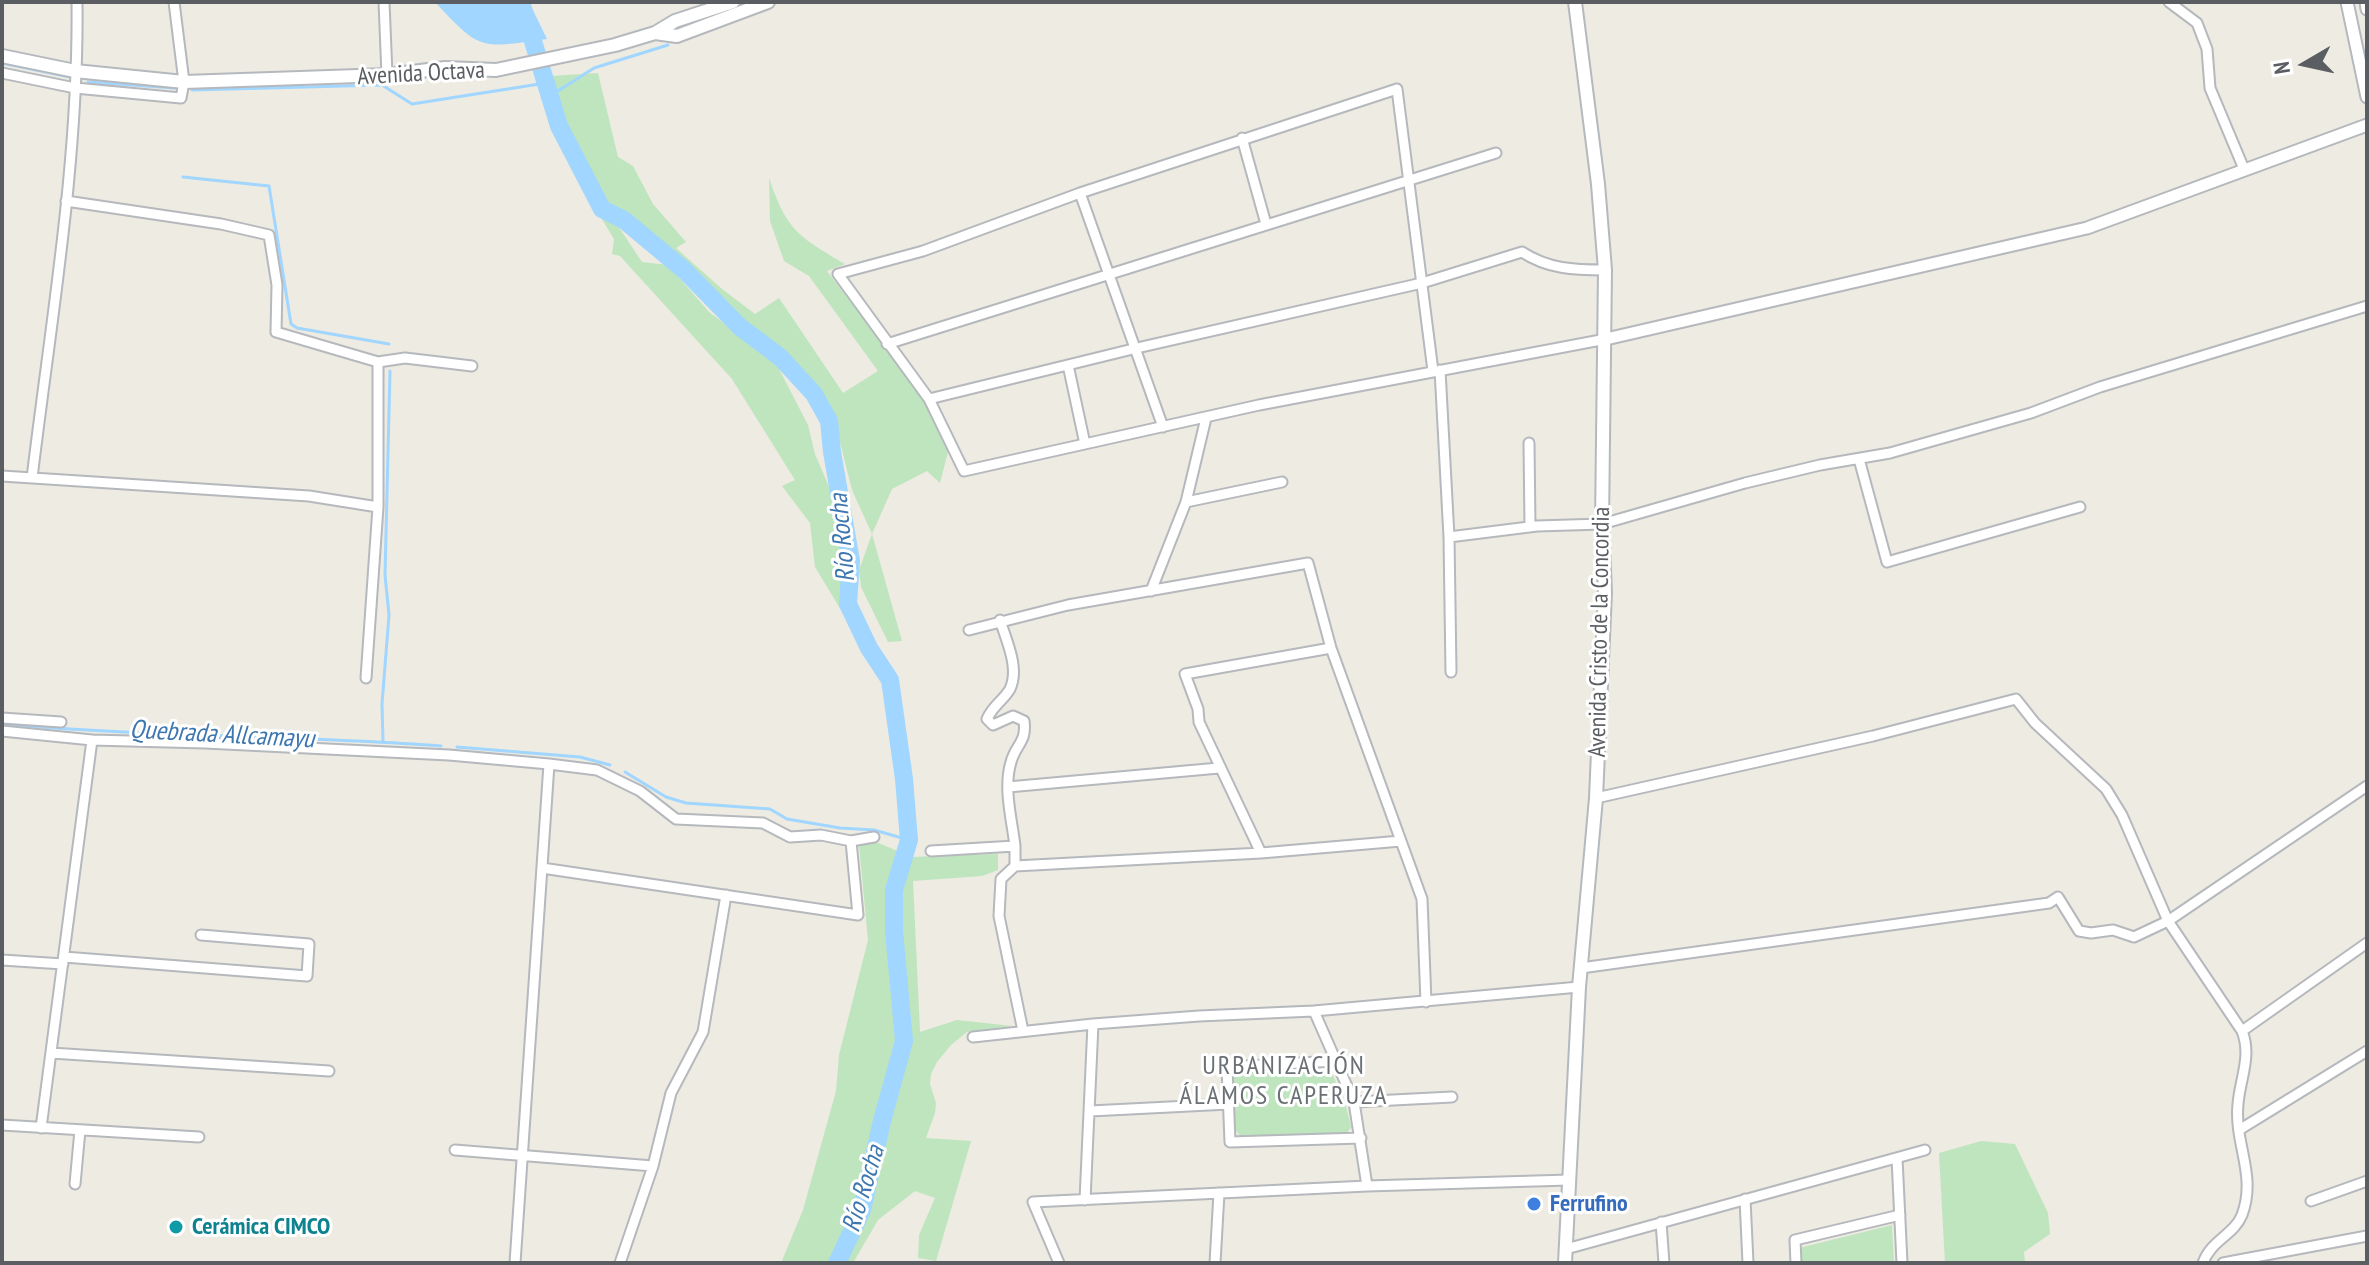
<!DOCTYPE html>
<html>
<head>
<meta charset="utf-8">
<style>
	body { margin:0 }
	#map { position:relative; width:2369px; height:1265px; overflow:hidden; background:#edebe2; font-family:"PT Sans Narrow",sans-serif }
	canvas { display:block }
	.frame { position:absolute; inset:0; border:4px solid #5a5e63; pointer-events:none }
	.north { position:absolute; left:2265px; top:24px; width:80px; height:80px; -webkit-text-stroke:6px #fff; paint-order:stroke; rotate:261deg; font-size:22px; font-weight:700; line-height:32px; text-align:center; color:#5a5e63 }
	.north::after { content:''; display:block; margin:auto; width:28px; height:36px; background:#5a5e63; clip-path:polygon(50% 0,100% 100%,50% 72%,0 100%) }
</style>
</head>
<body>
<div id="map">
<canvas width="2369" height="1265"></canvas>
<div class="frame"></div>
<div class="north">N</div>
</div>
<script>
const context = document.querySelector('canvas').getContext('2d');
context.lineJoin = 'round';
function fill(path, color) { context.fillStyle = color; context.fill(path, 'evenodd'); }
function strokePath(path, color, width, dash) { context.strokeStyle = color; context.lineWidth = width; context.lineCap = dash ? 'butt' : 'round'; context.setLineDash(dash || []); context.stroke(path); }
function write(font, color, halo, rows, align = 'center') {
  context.font = font + ' "PT Sans Narrow",sans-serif'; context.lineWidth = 6; context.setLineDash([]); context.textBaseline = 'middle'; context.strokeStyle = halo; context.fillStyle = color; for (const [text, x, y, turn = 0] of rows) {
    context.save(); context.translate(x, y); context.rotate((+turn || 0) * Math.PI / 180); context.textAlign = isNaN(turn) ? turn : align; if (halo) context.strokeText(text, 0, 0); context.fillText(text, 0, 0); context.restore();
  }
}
fill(new Path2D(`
	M598,73L618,157L633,166L653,204L686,242L676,248L722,289L755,314L779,298L843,393L878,371L809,276L784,261L770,221L769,178C787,231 798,236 845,264L827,271L915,386L950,444L940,483L927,471L892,489L872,534L902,641L888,642L861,587L859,570L872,534L852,490L835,422L821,392L785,353L745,321L669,248L625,214L605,203L565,123L550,76Z
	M600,216L618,226L642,262L668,265L709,312L775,361L808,425L815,454L830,489L844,559L841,610L815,567L810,523L782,486L795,480L732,379L620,256L612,254L614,239Z
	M876,842L900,852L889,893L899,1043L857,1206L833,1263H781L803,1210L836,1091L839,1055L868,940L859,845Z
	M998,854V870L982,876L913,881L920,1032L957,1020L1012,1026L967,1032L951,1045L937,1062L931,1074L930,1084L936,1103L935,1113L926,1138L971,1141L936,1261L918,1258L919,1235L935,1198L915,1191L878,1220L853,1263H845L867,1214L910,1040L900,913L901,890L912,857Z
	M1330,1069L1345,1102L1351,1127L1347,1133L1240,1136L1235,1129L1232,1076L1239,1071Z
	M1981,1141L2015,1144L2048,1213L2050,1234L2024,1252L2025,1263H1945L1939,1153Z
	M1892,1225L1894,1263H1800L1799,1248Z`), '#bee5be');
fill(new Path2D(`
	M435,2H529L547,39C481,48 481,52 435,2Z`), '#a0d6ff');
strokePath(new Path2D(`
	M734,8L749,2
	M681,27L701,21
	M2,63L70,77
	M88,82L175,88
	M192,90L382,85L412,104L546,83
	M550,96L594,68L668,45
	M183,177L269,186L291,324L297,328L389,344
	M2,724C148,737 295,735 441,746
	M383,742L382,704L389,615L385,575L390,371
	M457,747L580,757L610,765
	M625,772L666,797L686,803L770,809L787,819L840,828L874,830L909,840`), '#a0d6ff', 3);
strokePath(new Path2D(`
	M521,2L559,126L602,209L624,220L684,270L740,327L780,357L814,394L829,421L832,452L851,561L848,604L869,648L890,680L904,779L909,840L894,890V931L904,1041L882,1121L862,1210L837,1263`), '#a0d6ff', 18);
const minor = new Path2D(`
	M384,2L387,75
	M2169,2L2197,23L2207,49L2210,88L2244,169
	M2,73L75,88L181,98L184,82L174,2
	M1242,138L1266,224
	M1080,193L1163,427
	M66,201L221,224L269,235L277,285L276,332L378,362L405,358L472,366
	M887,344L1496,153
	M1068,365L1085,444
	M1440,370L1449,537L1451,672
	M1433,371L1397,89L1080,193L923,251L838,274L929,399L964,471L1259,405L1606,339
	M929,399L1137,348L1422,283L1522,252C1548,269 1574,270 1605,270
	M1529,443L1530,527
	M1859,459L1887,562L2080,507
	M2,476L309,496L378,507
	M32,478C51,320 79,161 77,2
	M1186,502L1282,482
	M1449,537L1537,526L1602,524L1745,483L1820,465L1890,453L2031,413L2100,387L2367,306
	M1151,591L1186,502L1206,418
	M1000,620C1006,640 1020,668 1010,689C1003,701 993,705 987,719L993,725L1013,716L1024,721C1027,742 1016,744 1011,762C1003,788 1012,820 1015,846
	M969,630L1068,605L1308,563L1331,648L1422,899L1426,1002
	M366,678L378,507V362
	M2,718L61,722
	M2,731L92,740L205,743L449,755L549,764L597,770L640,791L676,819L763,823L790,837L821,835L851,841L874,837
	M1008,787L1219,768
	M1596,798L1873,736L2016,699L2035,723L2106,789L2122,815L2168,921L2242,1031C2252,1056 2240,1079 2238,1104C2234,1144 2257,1175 2242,1215C2234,1235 2211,1240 2203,1263
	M931,851L1015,846V866L1261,853L1401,841
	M1261,853L1199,722L1198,709L1185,674L1331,648
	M1015,866L1001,879L999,916L1023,1031
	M542,868L858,915L851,841
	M64,957L307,976L309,944L201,935
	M2,960L63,964
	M1581,968L2049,903L2058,897L2079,931L2091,933L2113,930L2134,937L2168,921L2367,786
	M1314,1011L1354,1102L1367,1186
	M2242,1031L2367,943
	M973,1037L1093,1024L1199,1016L1314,1011L1579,987
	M51,1053L329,1071
	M1336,1061L1227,1067L1230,1142L1361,1138
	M1354,1102L1452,1097
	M1090,1111L1229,1104
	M2,1125L199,1137
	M41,1128L92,740
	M2239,1130L2367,1051
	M455,1150L653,1166
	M1897,1158L1902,1263
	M75,1184L80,1130
	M1745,1199L1748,1263
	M1085,1200L1093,1024
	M2311,1201L2367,1181
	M1661,1222L1664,1263
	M1566,1249L1925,1150
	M515,1263L549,764
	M620,1263L653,1166L671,1093L703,1032L726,895
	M1059,1263L1033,1202L1367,1186L1569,1180
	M1215,1263L1219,1193
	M1796,1263L1795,1240L1900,1215
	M2223,1263L2367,1236`);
const tertiary = new Path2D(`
	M2347,2L2367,97
	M2366,2L2367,9
	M1606,339L2087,228L2367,125`);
const secondary = new Path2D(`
	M655,33L677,36L768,2
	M2,56L75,71L184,82L387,75L445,68L496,70L615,45L655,33L675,21L733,2
	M1565,1263L1579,987L1596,798L1605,592L1602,524L1605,270L1598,184L1575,2`);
strokePath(minor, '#b5b8bc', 13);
strokePath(tertiary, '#b5b8bc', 15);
strokePath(secondary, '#b5b9be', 16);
strokePath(minor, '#fff', 9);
strokePath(tertiary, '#fff', 11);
strokePath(secondary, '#fff', 12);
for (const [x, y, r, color] of [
	[1534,1204,8,"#3f7fe0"],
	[176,1227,8,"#0f9aa8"]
]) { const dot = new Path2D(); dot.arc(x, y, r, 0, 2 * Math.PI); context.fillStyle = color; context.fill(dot); strokePath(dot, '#fff', 3); }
write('24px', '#5a5e63', '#fff', [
	["Avenida Octava",421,74,-3],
	["Avenida Cristo de la Concordia",1600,632,-89]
]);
write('bold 24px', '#366cbe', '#fff', [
	["Ferrufino",1550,1204]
], 'left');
write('bold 24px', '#0d838f', '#fff', [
	["Cerámica CIMCO",192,1227]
], 'left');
write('italic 26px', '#3e77b0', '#fff', [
	["Río Rocha",843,538,-95],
	["Quebrada Allcamayu",222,735,3],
	["Río Rocha",864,1189,-73]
]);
context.letterSpacing = '2px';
write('26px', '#6b7075', '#fff', [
	["URBANIZACIÓN",1284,1067],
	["ÁLAMOS CAPERUZA",1284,1097]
]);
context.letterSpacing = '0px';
</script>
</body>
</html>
